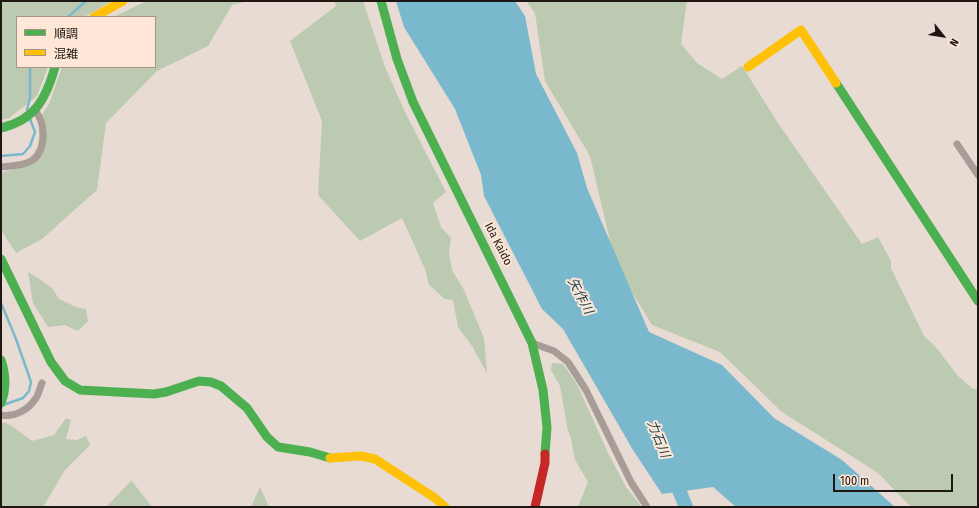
<!DOCTYPE html>
<html>
<head>
<meta charset="utf-8">
<style>
	body { margin:0 }
	#map { position:relative; width:979px; height:508px; overflow:hidden; background:#e8dbd3; font-family:"Fira Sans Condensed","Noto Sans JP",sans-serif }
	canvas { display:block }
	.frame { position:absolute; inset:0; border:2px solid #1f1712; pointer-events:none }
	.legend { position:absolute; left:16px; top:16px; width:140px; height:52px; box-sizing:border-box; background:#fee7d7; border:1px solid #a59488; margin:0; padding:5px 7px; list-style:none; font-size:12px; color:#1f1712 }
	.legend li { display:flex; align-items:center; gap:8px; height:20px }
	.legend b { width:20px; border:1px solid #a59488 }
	.north { position:absolute; left:923px; top:16px; width:40px; height:40px; -webkit-text-stroke:3px #fee7d7; paint-order:stroke; rotate:120deg; font-size:11px; font-weight:700; line-height:16px; text-align:center; color:#1f1712 }
	.north::after { content:''; display:block; margin:auto; width:14px; height:18px; background:#1f1712; clip-path:polygon(50% 0,100% 100%,50% 72%,0 100%) }
	.scale { position:absolute; left:833px; top:474px; width:120px; height:18px; box-sizing:border-box; border:2px solid #1f1712; border-top:0; padding-left:5px; font-size:12px; line-height:14px; white-space:nowrap; color:#1f1712; -webkit-text-stroke:3px #fee7d7; paint-order:stroke }
</style>
</head>
<body>
<div id="map">
<canvas width="979" height="508"></canvas>
<div class="frame"></div>
<ul class="legend">
<li><b style="height:5px;background:#4caf50"></b>順調</li>
<li><b style="height:5px;background:#ffc107"></b>混雑</li>
</ul>
<div class="north">N</div>
<div class="scale">100 m</div>
</div>
<script>
const context = document.querySelector('canvas').getContext('2d');
context.lineJoin = 'round';
function fill(path, color) { context.fillStyle = color; context.fill(path, 'evenodd'); }
function strokePath(path, color, width, dash) { context.strokeStyle = color; context.lineWidth = width; context.lineCap = dash ? 'butt' : 'round'; context.setLineDash(dash || []); context.stroke(path); }
function write(font, color, halo, rows, align = 'center') {
  context.font = font + ' "Fira Sans Condensed","Noto Sans JP",sans-serif'; context.lineWidth = 4; context.setLineDash([]); context.textBaseline = 'middle'; context.strokeStyle = halo; context.fillStyle = color; for (const [text, x, y, turn = 0] of rows) {
    context.save(); context.translate(x, y); context.rotate((+turn || 0) * Math.PI / 180); context.textAlign = isNaN(turn) ? turn : align; if (halo) context.strokeText(text, 0, 0); context.fillText(text, 0, 0); context.restore();
  }
}
fill(new Path2D(`
	M1,1H112L84,17H17V67H48L37,96L9,118L1,120Z
	M147,1H248L232,5L208,46L157,71L106,123L97,190L42,239L16,253L1,230V173L15,169L30,161L38,146L41,116L49,104L62,67H155V17H113Z
	M334,1H363L385,67L405,112L446,192L433,203L441,227L451,238L449,253L452,270L464,290L484,338L487,373L472,346L458,327L453,300L445,299L429,285L425,269L402,218L360,241L318,195L322,121L290,41L336,6Z
	M526,1H687L681,44L697,63L722,79L742,66L778,123L862,244L878,237L891,261V268L924,336L935,346L958,376L973,389H978V507H911L878,473L782,412L720,352L652,325L616,266L590,156L545,81L535,13Z
	M28,272L41,280L52,288L59,299L76,307L86,309L88,321L78,331L65,325L48,327L33,303Z
	M552,363L563,364L577,384L608,453L626,487L642,507H578L588,482L575,460L571,438L568,431L560,386L551,370Z
	M66,418L71,420L66,439L77,440L86,436L90,445L65,470L43,507H1V425L4,422L12,426L32,441L54,435Z
	M131,480L152,507H106L131,481Z
	M260,487L269,507H251Z`), '#bbcab1');
fill(new Path2D(`
	M396,1H515L525,16L536,74L577,153L587,188L649,332L722,365L774,418L842,460L895,507H736L713,487L662,494L633,450L563,329L542,309L484,196L481,175L455,109L404,27Z`), '#79b8cd');
strokePath(new Path2D(`
	M68,17L86,1
	M28,114L27,109L30,98V67
	M1,156L23,154L30,146L35,132L30,119
	M1,303L16,339L31,382L29,391L23,398L3,405`), '#79b8cd', 2.5);
strokePath(new Path2D(`
	M672,473L686,507`), '#79b8cd', 14);
strokePath(new Path2D(`
	M957,144L978,175
	M1,167C10,166 23,166 31,161C44,154 45,134 41,121C40,118 37,114 36,110
	M532,343L554,351L568,362L586,390L631,482L647,507
	M1,415C15,418 29,409 36,398C39,394 40,387 42,383`), '#a79c96', 7);
strokePath(new Path2D(`
	M381,1L397,59L413,102L532,343L543,390L547,427L545,454
	M836,83L978,301
	M1,128C35,120 46,99 55,67
	M1,259L51,362L65,381L80,390L154,394L166,392L199,381L211,382L221,386L247,408L267,437L278,447L310,452L330,458
	M1,360C6,375 7,388 1,403`), '#4caf50', 9);
strokePath(new Path2D(`
	M94,17L123,1
	M748,67L801,30L836,83
	M330,458L361,456L375,459L435,498L445,507`), '#ffc107', 9);
strokePath(new Path2D(`
	M535,507L545,463V454`), '#c62828', 9);
write('12px', '#1f1712', '#fee7d7', [
	["Ida Kaido",498,244,63]
]);
write('italic 13px', '#1a4453', '#fee7d7', [
	["矢作川",580,296,62],
	["力石川",658,439,68]
]);
</script>
</body>
</html>
